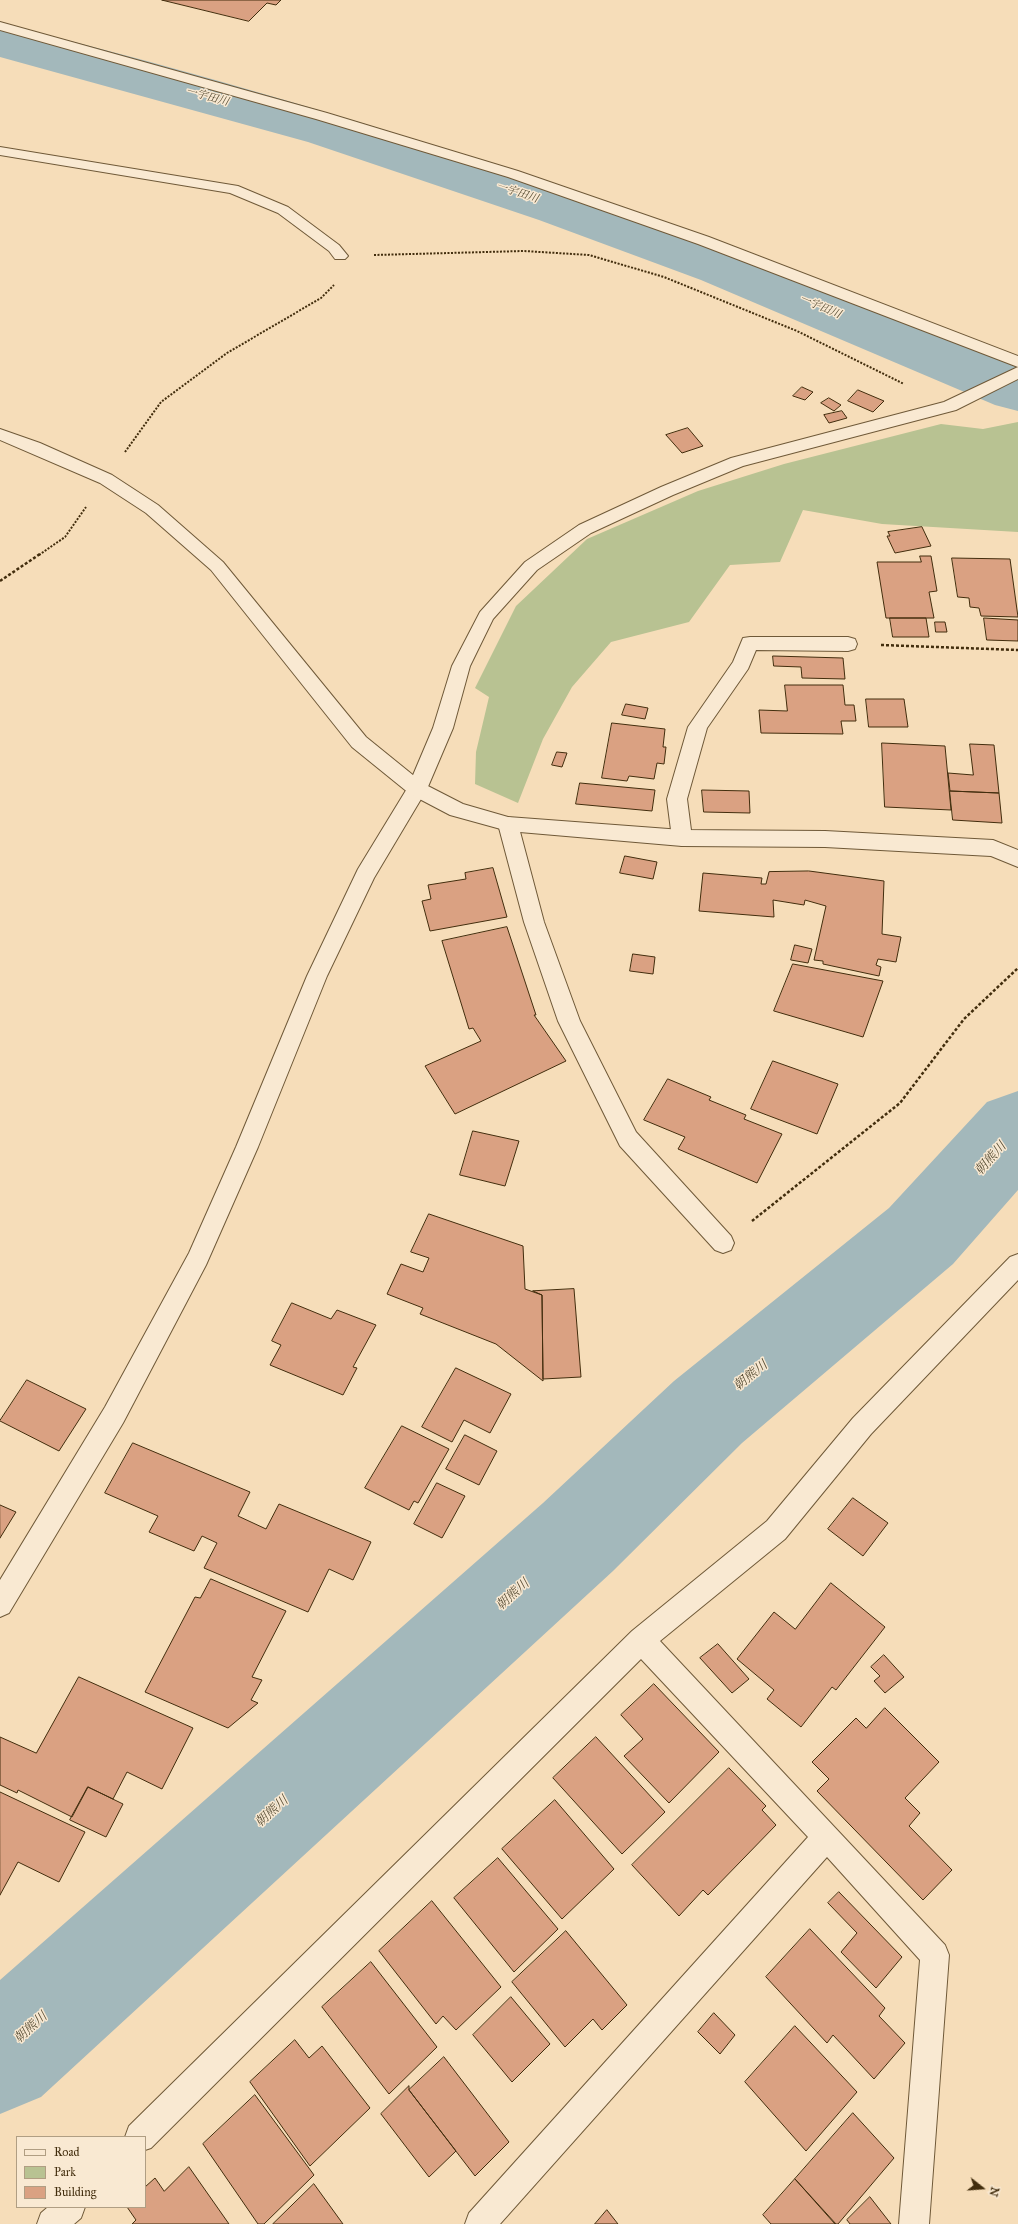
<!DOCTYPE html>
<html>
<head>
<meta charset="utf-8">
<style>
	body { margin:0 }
	#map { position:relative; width:1018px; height:2224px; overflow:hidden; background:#f6ddb9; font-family:"IM FELL Great Primer",serif }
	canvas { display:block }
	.legend { position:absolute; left:16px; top:2136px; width:130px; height:72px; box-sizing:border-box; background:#f9e9d2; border:1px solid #b09e83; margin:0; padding:5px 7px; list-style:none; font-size:12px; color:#422d0d }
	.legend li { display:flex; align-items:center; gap:8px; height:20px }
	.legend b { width:20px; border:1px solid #b09e83 }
	.north { position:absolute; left:962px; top:2168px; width:40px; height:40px; -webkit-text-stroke:3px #f9e9d2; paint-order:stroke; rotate:107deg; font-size:11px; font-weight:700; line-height:16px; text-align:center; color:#422d0d }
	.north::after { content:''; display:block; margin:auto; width:14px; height:18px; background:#422d0d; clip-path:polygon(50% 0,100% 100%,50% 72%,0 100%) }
</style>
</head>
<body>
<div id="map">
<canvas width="1018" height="2224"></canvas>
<ul class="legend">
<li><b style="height:5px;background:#f9e9d2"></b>Road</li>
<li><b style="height:11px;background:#b8c292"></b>Park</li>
<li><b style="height:11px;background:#daa182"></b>Building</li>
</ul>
<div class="north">N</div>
</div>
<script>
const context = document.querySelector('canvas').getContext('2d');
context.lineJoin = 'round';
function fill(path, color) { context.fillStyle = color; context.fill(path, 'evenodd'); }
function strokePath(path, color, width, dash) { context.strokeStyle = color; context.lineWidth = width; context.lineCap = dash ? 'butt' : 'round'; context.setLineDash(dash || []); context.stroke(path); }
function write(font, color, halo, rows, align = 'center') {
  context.font = font + ' "IM FELL Great Primer","Noto Serif JP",serif'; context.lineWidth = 3; context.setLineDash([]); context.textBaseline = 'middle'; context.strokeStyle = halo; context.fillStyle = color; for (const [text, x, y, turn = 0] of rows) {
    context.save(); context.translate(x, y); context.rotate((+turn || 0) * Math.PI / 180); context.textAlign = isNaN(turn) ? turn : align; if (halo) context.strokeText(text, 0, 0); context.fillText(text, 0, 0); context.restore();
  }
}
fill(new Path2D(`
	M1018,422V532L882,524L803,510L780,562L730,565L689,622L611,642L572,687L543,739L518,803L475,784L476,752L489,697L475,688L516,606L587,539L698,491L784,464L941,424L983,429Z`), '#b8c292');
fill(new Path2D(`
	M0,23C196,72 390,128 580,194C729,245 873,306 1018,366V411L995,405L701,280L539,220L308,142L0,57Z
	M1018,1091V1190L953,1264L742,1443L613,1571L41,2097L0,2114V1980L543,1503L674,1381L889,1208L987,1102Z`), '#a3b8bb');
const building = new Path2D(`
	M162,0H281L276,5L267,3L249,21Z
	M802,387L813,392L805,400L793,396Z
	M858,390L884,401L873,412L848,401Z
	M829,398L841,405L834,411L821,403Z
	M842,411L847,418L829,423L824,415Z
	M688,428L703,446L682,453L666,435Z
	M922,527L931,546L895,553L887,536H890L888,532Z
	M920,556H931L937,591L929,592L934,618H886L877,562H921Z
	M952,558L1010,559L1018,617L981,616L979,608L970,607L969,598L958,597Z
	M890,618H926L929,637H893Z
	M984,618L1018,620V641L987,640Z
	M935,622H945L947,632H936Z
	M773,656L843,658L845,679L802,678L801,667L774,666Z
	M785,685H843L845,705H854L856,721H841L843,734L761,733L759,710L787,711Z
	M866,699H904L908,727H869Z
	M626,704L648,708L645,719L622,715Z
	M612,723L665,729L663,747H666L664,764L657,763L654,779L629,776L627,781L602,778Z
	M882,743L945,746L951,810L885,807Z
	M970,744L994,745L999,793L950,791L948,773L973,775Z
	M557,752L567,753L562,767L552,765Z
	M580,783L655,790L652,811L576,804Z
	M702,790L749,791L750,813L704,812Z
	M950,791L999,793L1002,823L953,820Z
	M625,856L657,862L653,879L620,873Z
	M493,868L507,917L430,931L422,901L431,899L428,885L466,879L465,873Z
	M809,871L884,881L882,934L901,937L896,962L878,959L876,965L881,967L879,976L823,964V961L814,960L826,906L805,900L804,905L773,900L774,917L699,911L703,873L762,878L761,884H766L769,872Z
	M507,927L536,1015H534L566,1061L455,1114L425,1066L481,1041L473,1028L469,1029L442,941Z
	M795,945L812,949L808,963L791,960Z
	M633,954L655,957L653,974L630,971Z
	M793,964L883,981L863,1037L774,1011Z
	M773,1061L838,1084L817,1134L751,1109Z
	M668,1079L711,1097L709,1100L746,1115L744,1119L782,1134L757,1183L678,1149L685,1137L644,1120Z
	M473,1131L519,1141L505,1186L460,1175Z
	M429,1214L523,1246L525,1289L542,1295L543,1381L496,1344L420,1314L423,1308L387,1294L401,1264L423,1272L429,1258L411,1252Z
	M574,1289L581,1377L543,1379L542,1295L533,1291Z
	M292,1303L331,1319L337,1310L376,1325L353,1367L357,1368L343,1395L270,1365L281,1345L272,1341Z
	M456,1368L511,1394L490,1433L464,1420L452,1442L422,1427Z
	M27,1380L86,1409L59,1451L0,1421Z
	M402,1426L449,1449L418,1503L414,1501L409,1510L365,1488Z
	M465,1435L497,1451L479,1485L446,1469Z
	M133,1443L250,1492L238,1516L266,1529L279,1504L371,1542L353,1580L329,1569L308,1612L204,1568L217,1543L202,1536L194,1551L149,1532L158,1516L105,1493Z
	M437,1483L465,1496L442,1538L414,1524Z
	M853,1498L888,1523L863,1556L828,1529Z
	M0,1505L16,1512L0,1538Z
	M211,1579L286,1611L252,1677L262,1680L251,1700L258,1703L228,1728L145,1692L195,1597L200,1598Z
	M831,1583L885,1627L836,1690L832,1687L801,1727L767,1699L774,1690L737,1659L774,1612L795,1629Z
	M718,1644L749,1679L732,1693L700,1658Z
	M884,1655L904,1677L885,1693L874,1681L880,1676L871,1667Z
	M79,1677L193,1728L162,1789L127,1772L113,1799L88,1787L72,1817L18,1790L17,1793L0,1785V1737L36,1753Z
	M654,1684L719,1752L669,1803L624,1756L643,1739L621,1715Z
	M885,1708L939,1762L905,1798L920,1813L909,1826L952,1870L923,1900L817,1791L829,1779L812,1762L856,1718L866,1728Z
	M596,1737L665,1812L622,1854L553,1778Z
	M729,1768L766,1806L762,1810L776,1825L708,1895L703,1890L679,1916L632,1865Z
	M88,1787L123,1804L106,1837L70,1820Z
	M0,1792L85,1832L59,1882L18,1862L0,1895Z
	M555,1800L614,1869L562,1919L502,1849Z
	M498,1858L558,1929L514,1972L454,1898Z
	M839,1892L902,1957L876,1988L841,1952L857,1933L828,1903Z
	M432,1901L501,1987L456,2030L443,2016L436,2024L379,1951Z
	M810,1929L885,2008L879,2016L905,2043L874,2079L833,2035L827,2043L766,1977Z
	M566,1931L627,2005L602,2030L593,2019L565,2047L512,1982Z
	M371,1962L437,2047L389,2094L322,2007Z
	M511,1997L550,2044L512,2082L473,2035Z
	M714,2013L735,2035L720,2054L698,2032Z
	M795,2026L857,2092L806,2151L745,2082Z
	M295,2040L309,2058L322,2046L370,2108L310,2166L250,2082Z
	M444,2057L509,2142L475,2176L409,2090Z
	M409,2086V2090L456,2151L429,2177L381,2114Z
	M255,2095L314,2175L264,2224H258L203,2144Z
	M853,2113L894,2158L838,2224H836L795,2179Z
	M189,2167L229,2224H132L136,2220L127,2207H145V2187L155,2178L164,2191Z
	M795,2179L835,2224H771L763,2215Z
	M314,2184L343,2224H273Z
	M870,2197L891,2224H850L847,2220Z
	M607,2210L618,2224H595Z`);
fill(building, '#daa182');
strokePath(building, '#422d0d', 1);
const minor = new Path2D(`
	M0,22L327,113L518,171L709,237L1018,356V379L956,410L743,466L673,495L591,533L537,570L493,619L470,666L453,728L427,789L374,878L327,976L258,1147L206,1265L123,1423L9,1613L0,1617V1580L105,1407L189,1253L236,1147L307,976L358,869L408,787L433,728L452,666L480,612L525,562L579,525L661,487L731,458L944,402L1018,367L698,244L508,177L316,119L0,30Z
	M0,147L238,186L288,207L339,245L348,256L345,259H335L329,251L278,213L230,193L0,155Z
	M750,637H848L855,639L857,644L855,649L848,651L756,650L748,669L707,728L687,799L692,838L689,843L682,846L675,843L672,838L667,799L688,727L733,662L743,638Z
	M508,817L515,819L518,824L544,922L580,1021L636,1132L731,1236L734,1243L731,1250L723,1253L715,1250L620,1146L558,1021L524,922L498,824L501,819Z
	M1018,1254V1280L871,1434L785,1539L660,1641L945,1945L949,1955L929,2224H899L920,1960L827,1857L500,2224H465L469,2213L808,1837L641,1659L151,2148L145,2150V2137H125L129,2126L632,1631L767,1521L853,1418L1010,1257Z
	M48,2207H85L81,2218L74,2224H37L41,2213Z`);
const tertiary = new Path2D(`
	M0,429L40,443L112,475L158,505L223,562L366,737L424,784L463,804L508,817L682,830L825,831L993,840L1018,850V867L991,856L825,847L682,846L508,831L450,815L410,794L352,747L211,570L146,513L100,483L0,440Z`);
strokePath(minor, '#6f5938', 2);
strokePath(tertiary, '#6f5938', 2);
strokePath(new Path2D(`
	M374,255L524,251L589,255L664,277L797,331L904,384
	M125,452L161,402L227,353L321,298L334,285
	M39,555L65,537L86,507`), '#422d0d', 2, [2, 1.5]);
strokePath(new Path2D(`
	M0,581L40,554
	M881,645L1018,650
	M752,1221L900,1103L964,1019L1018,968`), '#422d0d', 2.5, [3, 2]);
fill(minor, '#f9e9d2');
fill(tertiary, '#f9e9d2');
write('italic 11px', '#5a5038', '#f9e9d2', [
	["一宇田川",207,97,15],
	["一宇田川",517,193,18],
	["一宇田川",820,307,23]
]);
write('italic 13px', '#5a5038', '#f9e9d2', [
	["朝熊川",991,1159,-48],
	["朝熊川",751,1376,-39],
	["朝熊川",513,1595,-42],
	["朝熊川",272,1812,-42],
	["朝熊川",31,2028,-42]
]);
</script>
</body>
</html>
